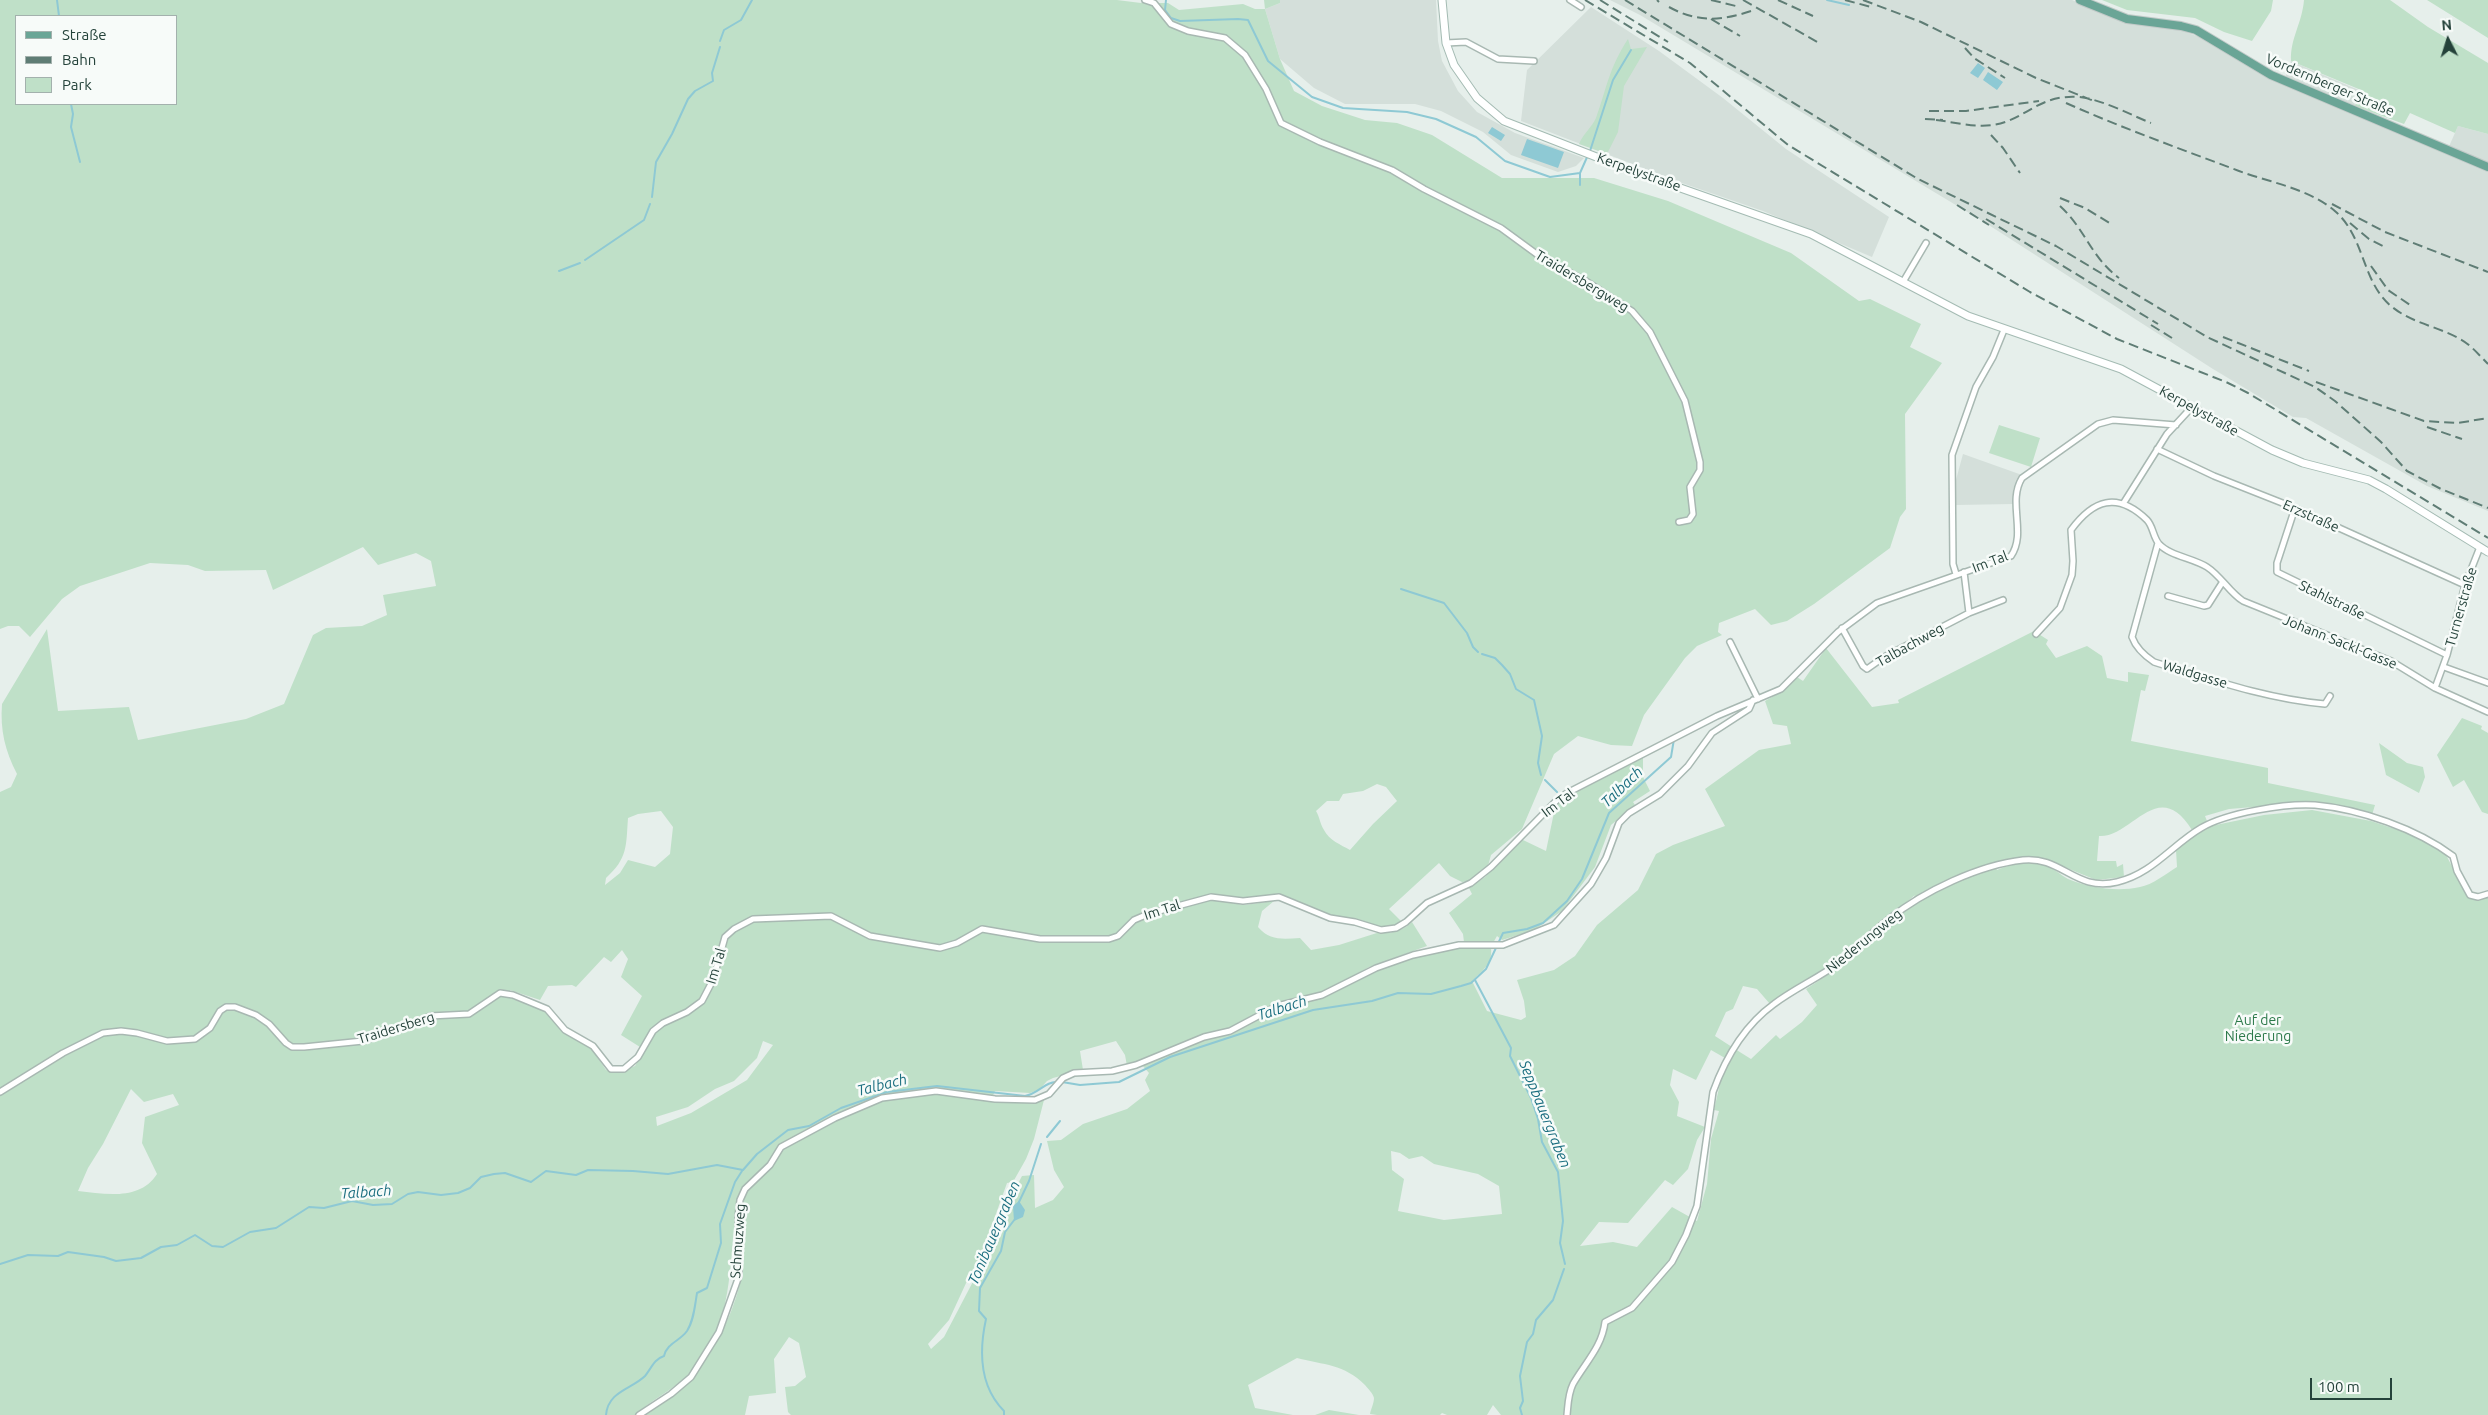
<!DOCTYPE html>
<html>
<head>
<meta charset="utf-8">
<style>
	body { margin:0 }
	#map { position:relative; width:2488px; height:1415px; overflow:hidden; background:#e6efeb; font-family:Ubuntu,sans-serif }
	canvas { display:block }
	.legend { position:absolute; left:15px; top:15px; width:162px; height:90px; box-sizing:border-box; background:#f7fbf9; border:1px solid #a3b1ad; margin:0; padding:6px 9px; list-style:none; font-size:15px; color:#24423a }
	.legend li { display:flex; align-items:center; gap:10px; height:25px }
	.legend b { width:25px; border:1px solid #a3b1ad }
	.north { position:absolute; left:2423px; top:15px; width:50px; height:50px; -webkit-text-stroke:4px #f7fbf9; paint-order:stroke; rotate:355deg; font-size:14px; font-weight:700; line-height:20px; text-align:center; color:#24423a }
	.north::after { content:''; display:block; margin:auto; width:18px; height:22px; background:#24423a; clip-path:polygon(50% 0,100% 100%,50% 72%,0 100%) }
	.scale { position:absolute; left:2310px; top:1378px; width:82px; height:22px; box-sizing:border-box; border:2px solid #24423a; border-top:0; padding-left:6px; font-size:15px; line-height:18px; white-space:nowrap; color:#24423a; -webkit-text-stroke:4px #f7fbf9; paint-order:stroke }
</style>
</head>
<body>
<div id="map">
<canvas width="2488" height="1415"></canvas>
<ul class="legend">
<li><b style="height:6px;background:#6aa596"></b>Straße</li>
<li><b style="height:6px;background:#5f7d75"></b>Bahn</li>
<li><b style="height:14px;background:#bfe0c8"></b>Park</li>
</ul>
<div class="north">N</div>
<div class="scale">100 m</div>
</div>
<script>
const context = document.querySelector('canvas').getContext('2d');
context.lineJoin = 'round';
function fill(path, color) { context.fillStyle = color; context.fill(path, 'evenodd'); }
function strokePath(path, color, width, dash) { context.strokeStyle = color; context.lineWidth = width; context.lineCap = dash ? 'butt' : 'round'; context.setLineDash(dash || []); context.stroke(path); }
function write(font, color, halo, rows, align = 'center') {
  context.font = font + ' Ubuntu,sans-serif'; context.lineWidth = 5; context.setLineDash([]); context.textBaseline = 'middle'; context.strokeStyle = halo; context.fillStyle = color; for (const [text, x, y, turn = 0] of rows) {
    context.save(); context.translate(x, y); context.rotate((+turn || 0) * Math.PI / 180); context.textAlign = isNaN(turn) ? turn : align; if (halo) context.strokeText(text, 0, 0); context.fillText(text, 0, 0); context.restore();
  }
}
fill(new Path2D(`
	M1280,0H1436L1438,41L1442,61L1458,91L1477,112L1515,133L1584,158L1576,166L1558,172L1511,155L1483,132L1441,111L1415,104H1345L1314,88L1280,59L1265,9L1280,3Z
	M1610,0H2072L2129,23L2183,31L2199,37L2270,78L2447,151L2458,126L2488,134V511L2427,486L2306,418L2293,417L2213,369L1984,222L1640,15Z
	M1591,7L1659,51L1723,98L1786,149L1889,217L1872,257L1763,211L1679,182L1521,121L1527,70Z
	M2291,61L2361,91L2355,106L2285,78Z
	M1963,454L2022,475L2016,480L2013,490V504L1956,505L1954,487Z`), '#d4dfda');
fill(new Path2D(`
	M0,0H1117L1141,3H1168L1179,10L1243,4L1255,9H1265L1264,0H1280V3L1265,9L1280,59L1294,91L1322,106L1365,120L1397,123L1432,135L1502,178H1594L1668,201L1791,253L1859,301L1870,299L1921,324L1910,347L1942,363L1905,414L1906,509L1900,517L1890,548L1814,604L1787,621L1771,625L1755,609L1719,623L1718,632L1722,635L1697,646L1685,658L1644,715L1632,746L1611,745L1578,736L1554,754L1522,829L1491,855L1488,866L1470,881L1462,882L1450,876L1439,863L1389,909L1401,921L1394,927L1384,929L1361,920L1324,914L1285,896L1276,895L1247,899L1204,896L1178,903L1173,902L1177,908L1209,899L1244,905L1274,901L1262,911L1258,927C1270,941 1283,939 1300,938L1311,950L1339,945L1380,932C1390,935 1404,930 1412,922L1427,946L1369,967L1332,988L1316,995L1271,1006L1235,1027L1127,1066L1125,1055L1116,1041L1080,1051L1083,1070L1053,1078L1047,1081L1040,1089L1030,1093L995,1091L991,1100L1021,1103L1044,1100L1034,1139L1026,1159L1013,1182L1007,1183L978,1264L967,1281L949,1320L928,1344L931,1349L944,1337L989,1251L999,1220L1022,1176L1034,1175L1035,1208L1053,1200L1064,1187L1054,1170L1047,1141L1061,1140L1083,1124L1127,1109L1150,1091L1145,1080L1149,1073L1142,1065L1204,1039L1220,1036L1275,1009L1323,996L1389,965L1430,952L1464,946L1491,948C1493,964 1482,971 1472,981L1487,1011L1521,1020L1526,1017L1524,1001L1517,980L1554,970L1575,956L1597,925L1638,890L1656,854L1673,845L1725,826L1705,789L1759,750L1791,744L1787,726L1773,724L1765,701L1783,691L1797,677L1803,681L1826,648L1872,707L1899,703L1898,700L2034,631L2048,640L2046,644L2056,658L2087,646L2102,656L2107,678L2128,682V672L2149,675L2145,691L2141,690L2131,741L2268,768V783L2375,805L2372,815L2322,803H2303L2229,809L2205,816L2207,821L2192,830C2158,775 2132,838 2099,836L2097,861H2116L2117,867L2123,864L2124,877L2096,880L2045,859H2016L1994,863L1997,870C2011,864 2031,859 2046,865C2054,868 2060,875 2068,879C2090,888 2117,892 2140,887C2152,885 2167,873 2177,867L2176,850L2206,827L2264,815L2312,810L2371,821L2413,835L2445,853L2468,897L2488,894V1415H1501L1493,1405L1487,1415H1447L1442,1413L1440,1415H1377L1370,1414C1371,1409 1374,1403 1374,1398C1373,1393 1368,1389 1365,1385C1344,1364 1324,1365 1297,1358L1248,1385L1255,1408L1293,1415H791L788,1412L785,1387L795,1386L806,1377L799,1343L789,1337L774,1359L776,1393L749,1396L745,1415H643C656,1403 674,1396 687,1383C717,1354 753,1278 742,1236L733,1238C729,1287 726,1340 687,1376C671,1391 651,1400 635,1415H0V792L11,787L17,774C5,751 0,730 2,704L47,629L58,711L129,707L138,740L246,719L284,704L313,635L326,628L362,626L387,615L383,595L436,586L431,561L416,553L378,565L363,547L273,590L266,570L205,571L188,565L150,563L80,586L62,599L30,637L19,626H8L0,629ZM16,16H176V104H16ZM1377,784L1386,787L1397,801L1373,824L1350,850C1341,845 1329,840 1324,830C1320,824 1320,818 1316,811L1327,801H1339L1343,794L1363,791ZM661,811L673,827L670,854L655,867L628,860L620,873L605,885L606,878C628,858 626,846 628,818L638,814ZM1915,895C1907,912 1889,922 1875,935C1852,957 1833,972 1806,989L1817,1005L1802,1022L1780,1039L1776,1035L1751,1059L1735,1049L1722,1075L1714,1110L1719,1111L1711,1139L1707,1184L1697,1221L1672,1207L1637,1247L1613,1242L1580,1246L1599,1222L1628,1223L1665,1180L1673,1185L1688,1169L1697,1140L1705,1127L1677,1116L1679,1102L1670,1085L1673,1069L1696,1080L1711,1050L1725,1058L1732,1047L1715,1036L1726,1012L1733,1009L1743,986L1757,989L1770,1004L1826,969L1845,949L1850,951ZM622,950L628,959L621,977L642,996L621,1035L640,1047C658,1019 672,1023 695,1005C706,997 708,982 717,973L707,998L700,1007L665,1025L654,1034L635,1066L617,1073L606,1070L592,1049L561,1030L546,1011L510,998V990L540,1000L548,986L572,985L576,987L604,957L611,962ZM763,1041L773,1045L747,1080L691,1113L657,1126L656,1117L688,1107L715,1089L734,1081L757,1058ZM131,1089L144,1102L173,1094L179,1105L145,1117L142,1143L157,1174C140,1201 105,1194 78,1191L88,1168L103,1144ZM1391,1151L1400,1153L1409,1159L1422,1156L1434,1164L1478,1174L1499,1186L1502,1214L1444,1220L1398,1211L1404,1179L1392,1170Z
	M2102,0H2273L2271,11L2252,41L2224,32L2195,18L2127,10Z
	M2304,0H2390L2428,27L2488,63V134L2458,126L2455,133L2410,113L2404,124L2355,106L2361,90L2291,61C2290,38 2302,24 2304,0Z
	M2427,0H2488V38Z
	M1628,39L1631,49L1647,47L1624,86L1618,132L1607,154L1579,144C1583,134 1592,127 1596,118C1607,87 1609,68 1628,39Z
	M1999,425L2040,438L2031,467L1989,453Z
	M2462,718L2482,726L2481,729L2488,733V814L2482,812L2464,780L2453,787L2437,755Z
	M2379,743L2407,763L2423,767L2425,777L2419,793L2386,775Z
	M1643,755V777L1650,791L1633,802L1635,805L1611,825L1595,867L1562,911L1534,930L1502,940L1497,936L1493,943L1464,942L1463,934L1449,913L1472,894L1469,888L1485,877L1523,837V840L1546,851L1556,803Z
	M1329,1410L1359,1415H1315Z`), '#bfe0c8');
fill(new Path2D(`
	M1978,63L1985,68L1978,78L1970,73Z
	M1988,72L2003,82L1997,90L1983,80Z
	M1492,127L1505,135L1501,141L1488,133Z
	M1527,139L1564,152L1558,168L1521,155Z
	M1019,1201L1025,1210L1023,1217L1014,1221L1013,1206Z`), '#8ec9d4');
strokePath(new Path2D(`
	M57,0L59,16
	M1166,0L1165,10L1171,18L1180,21L1238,19L1248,20L1268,61L1312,97L1343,108L1407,112L1436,119L1476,137L1505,161L1550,177L1580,173L1588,155
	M1827,0L1849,5
	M720,41L724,30L741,20L752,0
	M71,104L73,114L71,127L80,162
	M1590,151L1613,80L1631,50
	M1580,185V173
	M652,197L656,162L672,134L688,99L695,91L713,81L712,73L720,47
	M585,260L644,220L650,204
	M559,271L580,263
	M1401,589L1444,603L1467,633L1473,647L1478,652
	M1482,654L1495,658L1502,665L1510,674L1516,689L1534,700L1542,736L1538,763L1541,775
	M1545,780L1557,792
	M1475,980L1511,1048L1510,1056L1531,1098L1538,1119L1542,1142L1558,1172L1563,1221L1560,1243L1565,1264
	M1062,1082L1080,1085L1119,1082L1170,1057L1313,1010L1372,1001L1398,993L1431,994L1461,986L1471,983L1486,969L1503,933L1527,929L1543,923L1567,901L1582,879L1609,813L1671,757L1674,739
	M1047,1137L1060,1121
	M1019,1202L1029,1181L1041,1144
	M0,1264L28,1255L58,1256L68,1252L104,1257L116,1261L141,1258L161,1247L177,1245L195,1235L212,1246L223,1247L250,1232L276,1228L309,1207L324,1208L352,1201L373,1205L392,1204L408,1194L418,1192L441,1195L458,1193L470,1188L481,1177L494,1174L505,1173L531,1182L546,1171L576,1175L588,1170L633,1171L668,1174L717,1165L743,1170L757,1154L788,1130L809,1126L841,1108L887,1092L937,1086L1025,1096C1038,1094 1046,1081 1057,1082
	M606,1415C608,1391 632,1389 645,1376C651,1369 654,1359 664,1356C667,1343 680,1341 687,1331C694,1320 695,1305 697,1293L707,1288L721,1243L720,1224L735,1182L742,1171
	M1004,1415V1411C979,1386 979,1351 986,1319L979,1311L980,1288L1001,1251L1005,1232L1015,1219
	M1522,1415L1520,1408L1523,1401L1520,1376L1527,1342L1533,1334L1536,1320L1553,1300L1564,1269`), '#8ec9d4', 2);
const street = new Path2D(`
	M1145,0L1154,3L1171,24L1188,31L1225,38L1245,55L1266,89L1281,123L1320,142L1392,170L1424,189L1501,228L1542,258L1586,281L1632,311L1650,332L1685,401L1700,462V470L1690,487L1693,514L1689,520L1679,522
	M1570,0L1581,7
	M1446,43L1466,42L1498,59L1534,61
	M1903,282L1926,243
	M2157,449L2214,476L2295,508L2465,585
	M2123,504L2167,434L2192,407
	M2295,508L2277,563V572L2447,655
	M2158,543L2132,637C2136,648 2145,656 2154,662C2210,679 2267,699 2325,704L2330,696
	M1956,574L1953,564L1952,455L1976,387L1993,357L2004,330
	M2168,596L2204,606L2208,605L2222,583
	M1969,613L2003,600
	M1842,628L1863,666L1867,669L1884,657L1969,613L1964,572
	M2036,634L2060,608L2072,575L2073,561L2071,530C2093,500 2117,491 2147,520C2153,526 2153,537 2159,544C2170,556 2193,558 2207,567C2221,576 2229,592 2243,601L2391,661L2435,688L2488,712
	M1730,642L1758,699
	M2444,667L2488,683
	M2435,688L2447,655L2465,585L2480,547
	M0,1092L63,1053L103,1033L121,1031L137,1033L167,1041L195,1039L210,1028L220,1011L226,1007H235L256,1015L269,1024L286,1043L292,1047H304L363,1041L409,1026L430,1016L469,1014L500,993L513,995L547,1009L565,1030L593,1046L611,1069H624L638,1057L653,1031L663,1023L687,1012L702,1001L713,980L725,937L734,929L753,919L831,916L870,936L940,948L957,943L982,929L1040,939H1109L1118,936L1134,920L1148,914L1211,897L1243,901L1279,897L1330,918L1355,922L1381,930L1396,928L1406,922L1427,903L1471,883L1491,867L1557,800L1567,793L1717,716L1781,689L1838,632L1877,603L2011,556C2027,533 2007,502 2022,478L2098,424L2113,420L2176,425
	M639,1415L671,1394L691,1377L719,1332L739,1276L738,1217L740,1200L745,1189L770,1165L781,1147L835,1118L882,1098L936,1091L995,1099L1035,1100L1049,1094L1063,1078L1074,1073L1112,1071L1136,1065L1204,1037L1230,1031L1277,1006L1322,995L1376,968L1413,955L1459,945H1503L1554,925L1591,884L1606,858L1619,823L1629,813L1660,794L1688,766L1712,733L1749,709L1753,700
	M1567,1415C1568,1405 1568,1394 1573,1384C1585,1363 1602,1347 1605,1322L1632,1308L1672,1262L1686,1235L1697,1206L1713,1092C1725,1059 1745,1025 1774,1004C1795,988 1819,978 1840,962C1857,949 1872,932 1889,919C1924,891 1979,865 2023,860C2062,856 2075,892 2117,882C2152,874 2172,845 2201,828C2226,813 2286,803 2315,805C2360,809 2417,829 2453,856L2457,871L2470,895L2478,897L2488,894`);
const secondary = new Path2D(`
	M1442,0L1446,43L1454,65L1477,98L1504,121L1635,172L1811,234L1968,316L2121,369L2272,450L2303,463L2369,480L2386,489L2488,552`);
const primary = new Path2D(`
	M2080,0L2127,19L2181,26L2196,30L2271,75L2488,167`);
strokePath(street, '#a8b8b2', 8);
strokePath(secondary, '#a4bbb3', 9);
strokePath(primary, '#c2cac8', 10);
strokePath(street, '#fff', 5);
strokePath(secondary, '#fff', 7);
strokePath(primary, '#6aa596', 8);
strokePath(new Path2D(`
	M1585,0L1690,63L1788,145L2030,292L2117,339L2226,382L2248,393L2488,538
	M1600,0L1668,42
	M1625,0L1918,179L2056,246L2207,337L2315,387L2335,401L2381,442L2407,471L2441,489L2488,508
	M1657,0L1659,2
	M1711,0L1740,7
	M1743,0L1821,44
	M1778,0L1813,16
	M1845,0L1871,7
	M1863,0L1921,22L2036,78L2094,101
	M1669,7C1698,23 1723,21 1754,10
	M1711,19L1740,36
	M1965,48L1974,58L2005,78
	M2066,103C2122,128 2181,149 2239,171C2272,183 2310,189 2336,212C2365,238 2362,282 2391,306C2411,323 2437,326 2460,339C2471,345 2479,355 2488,364
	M1929,111H1966L2039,101
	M1925,119L1943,120
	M1936,120C1954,122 1975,128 1993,125C2026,120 2038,94 2079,97C2101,99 2131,115 2151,123
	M1991,135L2003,148L2020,173
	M2060,198L2085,208L2111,224
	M2332,204L2385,232L2488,272
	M1957,205L1989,225
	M2060,206C2086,230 2090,256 2119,278
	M1986,219L2158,324
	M2350,223L2369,239L2383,246
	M2371,266L2388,290L2413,307
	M2151,325L2172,338
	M2223,337L2309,371
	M2316,382L2424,421L2458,423L2488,418
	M2427,427L2462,439`), '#5f7d75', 2, [10, 5]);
write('14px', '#24423a', '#f7fbf9', [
	["Vordernberger Straße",2330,85,23],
	["Kerpelystraße",1639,172,20],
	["Traidersbergweg",1582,281,31],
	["Kerpelystraße",2199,411,29],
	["Erzstraße",2311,516,24],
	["Im Tal",1990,562,-21],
	["Stahlstraße",2332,600,26],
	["Turnerstraße",2461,607,-74],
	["Johann Sackl-Gasse",2340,642,22],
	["Talbachweg",1910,645,-29],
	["Waldgasse",2195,674,17],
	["Im Tal",1558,803,-37],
	["Im Tal",1162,910,-18],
	["Niederungweg",1864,941,-39],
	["Im Tal",716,966,-73],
	["Traidersberg",396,1028,-17],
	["Schmuzweg",738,1241,-86]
]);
write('14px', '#2d7a4b', '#f7fbf9', [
	["Auf der",2258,1020],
	["Niederung",2258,1036]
]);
write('italic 15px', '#1c6f80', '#f7fbf9', [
	["Talbach",1622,787,-44],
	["Talbach",1282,1008,-18],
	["Talbach",882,1085,-14],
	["Seppbauergraben",1545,1114,68],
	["Talbach",366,1192,-4],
	["Tonibauergraben",994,1233,-67]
]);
</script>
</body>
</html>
